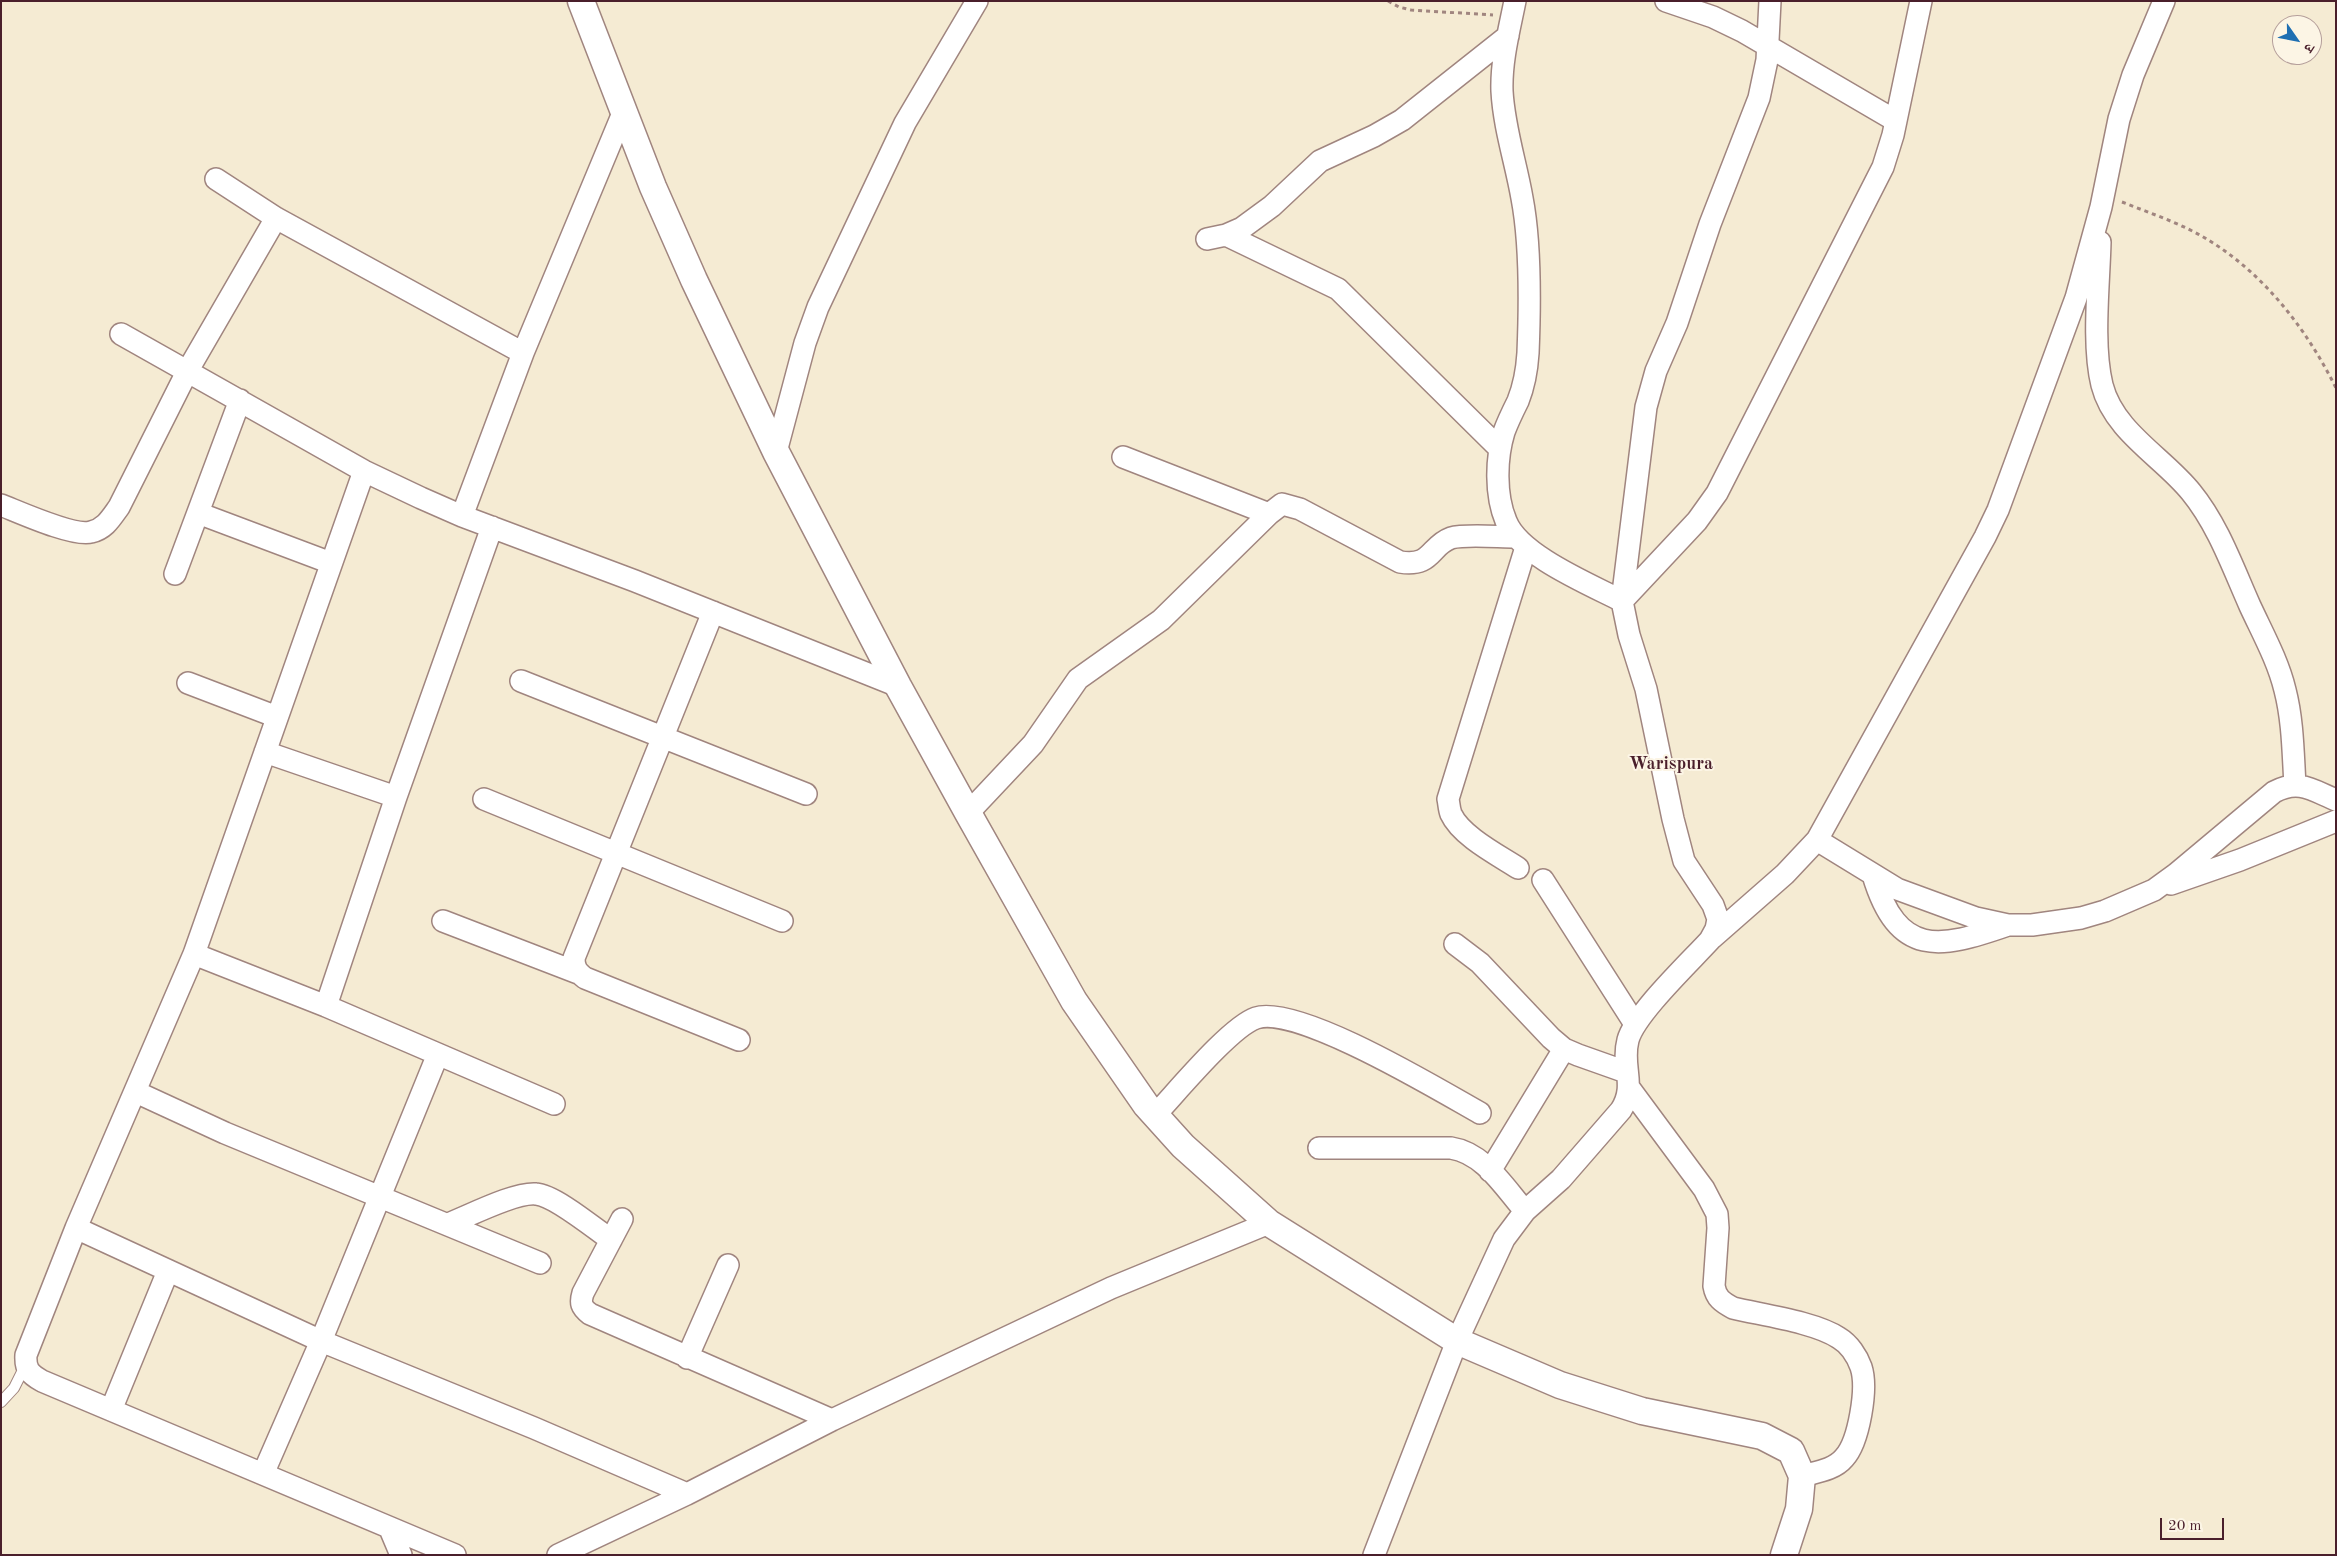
<!DOCTYPE html>
<html>
<head>
<meta charset="utf-8">
<style>
	body { margin:0 }
	#map { position:relative; width:2337px; height:1556px; overflow:hidden; background:#f5ebd3; font-family:"Old Standard TT","Noto Serif Devanagari",serif }
	canvas { display:block }
	.frame { position:absolute; inset:0; border:2px solid #4a1f2b; pointer-events:none }
	.north { position:absolute; left:2272px; top:15px; width:50px; height:50px; box-sizing:border-box; background:#fcf5e5; border:1px solid #b59f9b; border-radius:50%; rotate:123deg; font-size:14px; font-weight:700; line-height:20px; text-align:center; color:#4a1f2b }
	.north::after { content:''; display:block; margin:auto; width:18px; height:22px; background:#1f6fb2; clip-path:polygon(50% 0,100% 100%,50% 72%,0 100%) }
	.scale { position:absolute; left:2160px; top:1518px; width:64px; height:22px; box-sizing:border-box; border:2px solid #4a1f2b; border-top:0; padding-left:6px; font-size:15px; line-height:18px; white-space:nowrap; color:#4a1f2b; -webkit-text-stroke:4px #fcf5e5; paint-order:stroke }
</style>
</head>
<body>
<div id="map">
<canvas width="2337" height="1556"></canvas>
<div class="frame"></div>
<div class="north">उ</div>
<div class="scale">20 m</div>
</div>
<script>
const context = document.querySelector('canvas').getContext('2d');
context.lineJoin = 'round';
function strokePath(path, color, width, dash) { context.strokeStyle = color; context.lineWidth = width; context.lineCap = dash ? 'butt' : 'round'; context.setLineDash(dash || []); context.stroke(path); }
function write(font, color, halo, rows, align = 'center') {
  context.font = font + ' "Old Standard TT",serif'; context.lineWidth = 4; context.setLineDash([]); context.textBaseline = 'middle'; context.strokeStyle = halo; context.fillStyle = color; for (const [text, x, y, turn = 0] of rows) {
    context.save(); context.translate(x, y); context.rotate((+turn || 0) * Math.PI / 180); context.textAlign = isNaN(turn) ? turn : align; if (halo) context.strokeText(text, 0, 0); context.fillText(text, 0, 0); context.restore();
  }
}
const service = new Path2D(`
	M1,1402L14,1388L25,1366`);
const minor = new Path2D(`
	M1515,1C1509,31 1501,61 1502,91C1504,128 1516,163 1522,198C1531,245 1530,305 1528,353C1527,369 1524,386 1518,401C1513,411 1508,421 1504,432C1496,458 1495,495 1506,521C1519,555 1589,584 1622,601L1697,521L1717,493L1883,167L1893,135L1921,1
	M1666,1L1713,17L1742,31L1896,121
	M216,179L276,218L523,353
	M1226,235L1338,289L1500,449
	M1207,239L1226,235L1242,228L1272,206L1320,161L1374,136L1402,120L1508,36
	M2100,242C2099,284 2092,344 2102,385C2114,432 2163,457 2191,492C2218,525 2233,568 2250,606C2263,634 2278,661 2285,690C2293,721 2293,754 2295,785
	M121,334L364,471L421,498L462,516L635,581L898,686
	M776,452L805,343L818,307L905,123L977,1
	M1123,457L1269,514
	M364,471L194,954L76,1228L26,1355C25,1370 30,1374 42,1381L455,1555
	M1,505C19,512 74,537 91,532C105,529 111,518 119,507L188,370L276,218
	M198,513L331,563
	M462,516L523,353L623,113
	M175,574L240,400
	M713,612L574,958C574,968 577,972 585,978L739,1040
	M521,681L806,794
	M188,683L277,717
	M265,752L396,797
	M484,799L782,921
	M968,813L1033,744L1078,679L1161,620L1269,514L1282,504L1300,509L1400,562C1433,567 1429,546 1451,538C1465,534 1498,537 1514,537
	M1817,840L1897,889L1976,918L2008,925H2032L2081,918L2105,911L2154,890L2176,874L2274,792C2299,779 2312,790 2336,800
	M1518,868C1498,855 1461,836 1451,814C1449,809 1449,803 1448,799L1526,547
	M1873,875C1898,958 1939,949 2008,925
	M1543,880L1635,1024
	M2171,884L2240,860L2336,821
	M443,921L578,973
	M1712,938L1785,874L1817,840L1985,537L1998,510L2076,298L2101,207L2119,119L2133,75L2164,1
	M1455,944L1480,963L1551,1038L1564,1049L1578,1055L1626,1072
	M194,954L326,1006L554,1104
	M326,1006L396,797L492,527
	M1630,1089L1704,1189L1717,1214L1718,1228L1714,1286C1716,1298 1722,1302 1733,1308C1762,1315 1815,1322 1839,1338C1849,1344 1857,1356 1861,1367C1868,1388 1859,1442 1844,1458C1834,1470 1816,1472 1802,1476
	M136,1092L225,1133L540,1263
	M1155,1115C1176,1093 1230,1027 1256,1018C1297,1004 1439,1090 1480,1113
	M1319,1148H1451C1484,1153 1504,1187 1525,1211
	M1490,1171L1564,1049
	M622,1219L583,1293C580,1303 581,1307 590,1314L832,1420
	M448,1224C469,1216 515,1192 536,1194C554,1195 594,1228 611,1240
	M76,1228L321,1341L534,1428L687,1494
	M687,1358L728,1265
	M111,1410L168,1271
	M263,1474L321,1341L438,1054
	M390,1529L401,1555
	M558,1555L687,1494L832,1420L1111,1288L1269,1223
	M1374,1555L1457,1341L1504,1239L1525,1211L1561,1179L1621,1110C1637,1085 1621,1067 1628,1040C1635,1014 1690,962 1710,940L1716,929L1718,919L1713,905L1684,861L1673,819L1646,689L1629,635L1622,601L1646,407L1656,371L1677,323L1710,224L1759,98L1767,60L1770,1`);
const tertiary = new Path2D(`
	M581,1L653,187L694,280L776,452L898,686L968,813L1074,1001L1146,1105L1183,1146L1269,1223L1457,1341L1560,1385L1642,1411L1762,1436L1791,1451L1802,1476L1799,1509L1784,1555`);
strokePath(service, '#a0857f', 12);
strokePath(minor, '#a0857f', 24);
strokePath(tertiary, '#a0857f', 29);
strokePath(new Path2D(`
	M1388,1L1399,7L1411,10L1493,15
	M2122,202C2152,214 2183,224 2210,241C2266,276 2307,330 2336,388`), '#a0857f', 3, [4, 4]);
strokePath(service, '#fff', 10);
strokePath(minor, '#fff', 21);
strokePath(tertiary, '#fff', 26);
write('bold 18px', '#4a1f2b', '#fcf5e5', [
	["Warispura",1671,764]
]);
</script>
</body>
</html>
